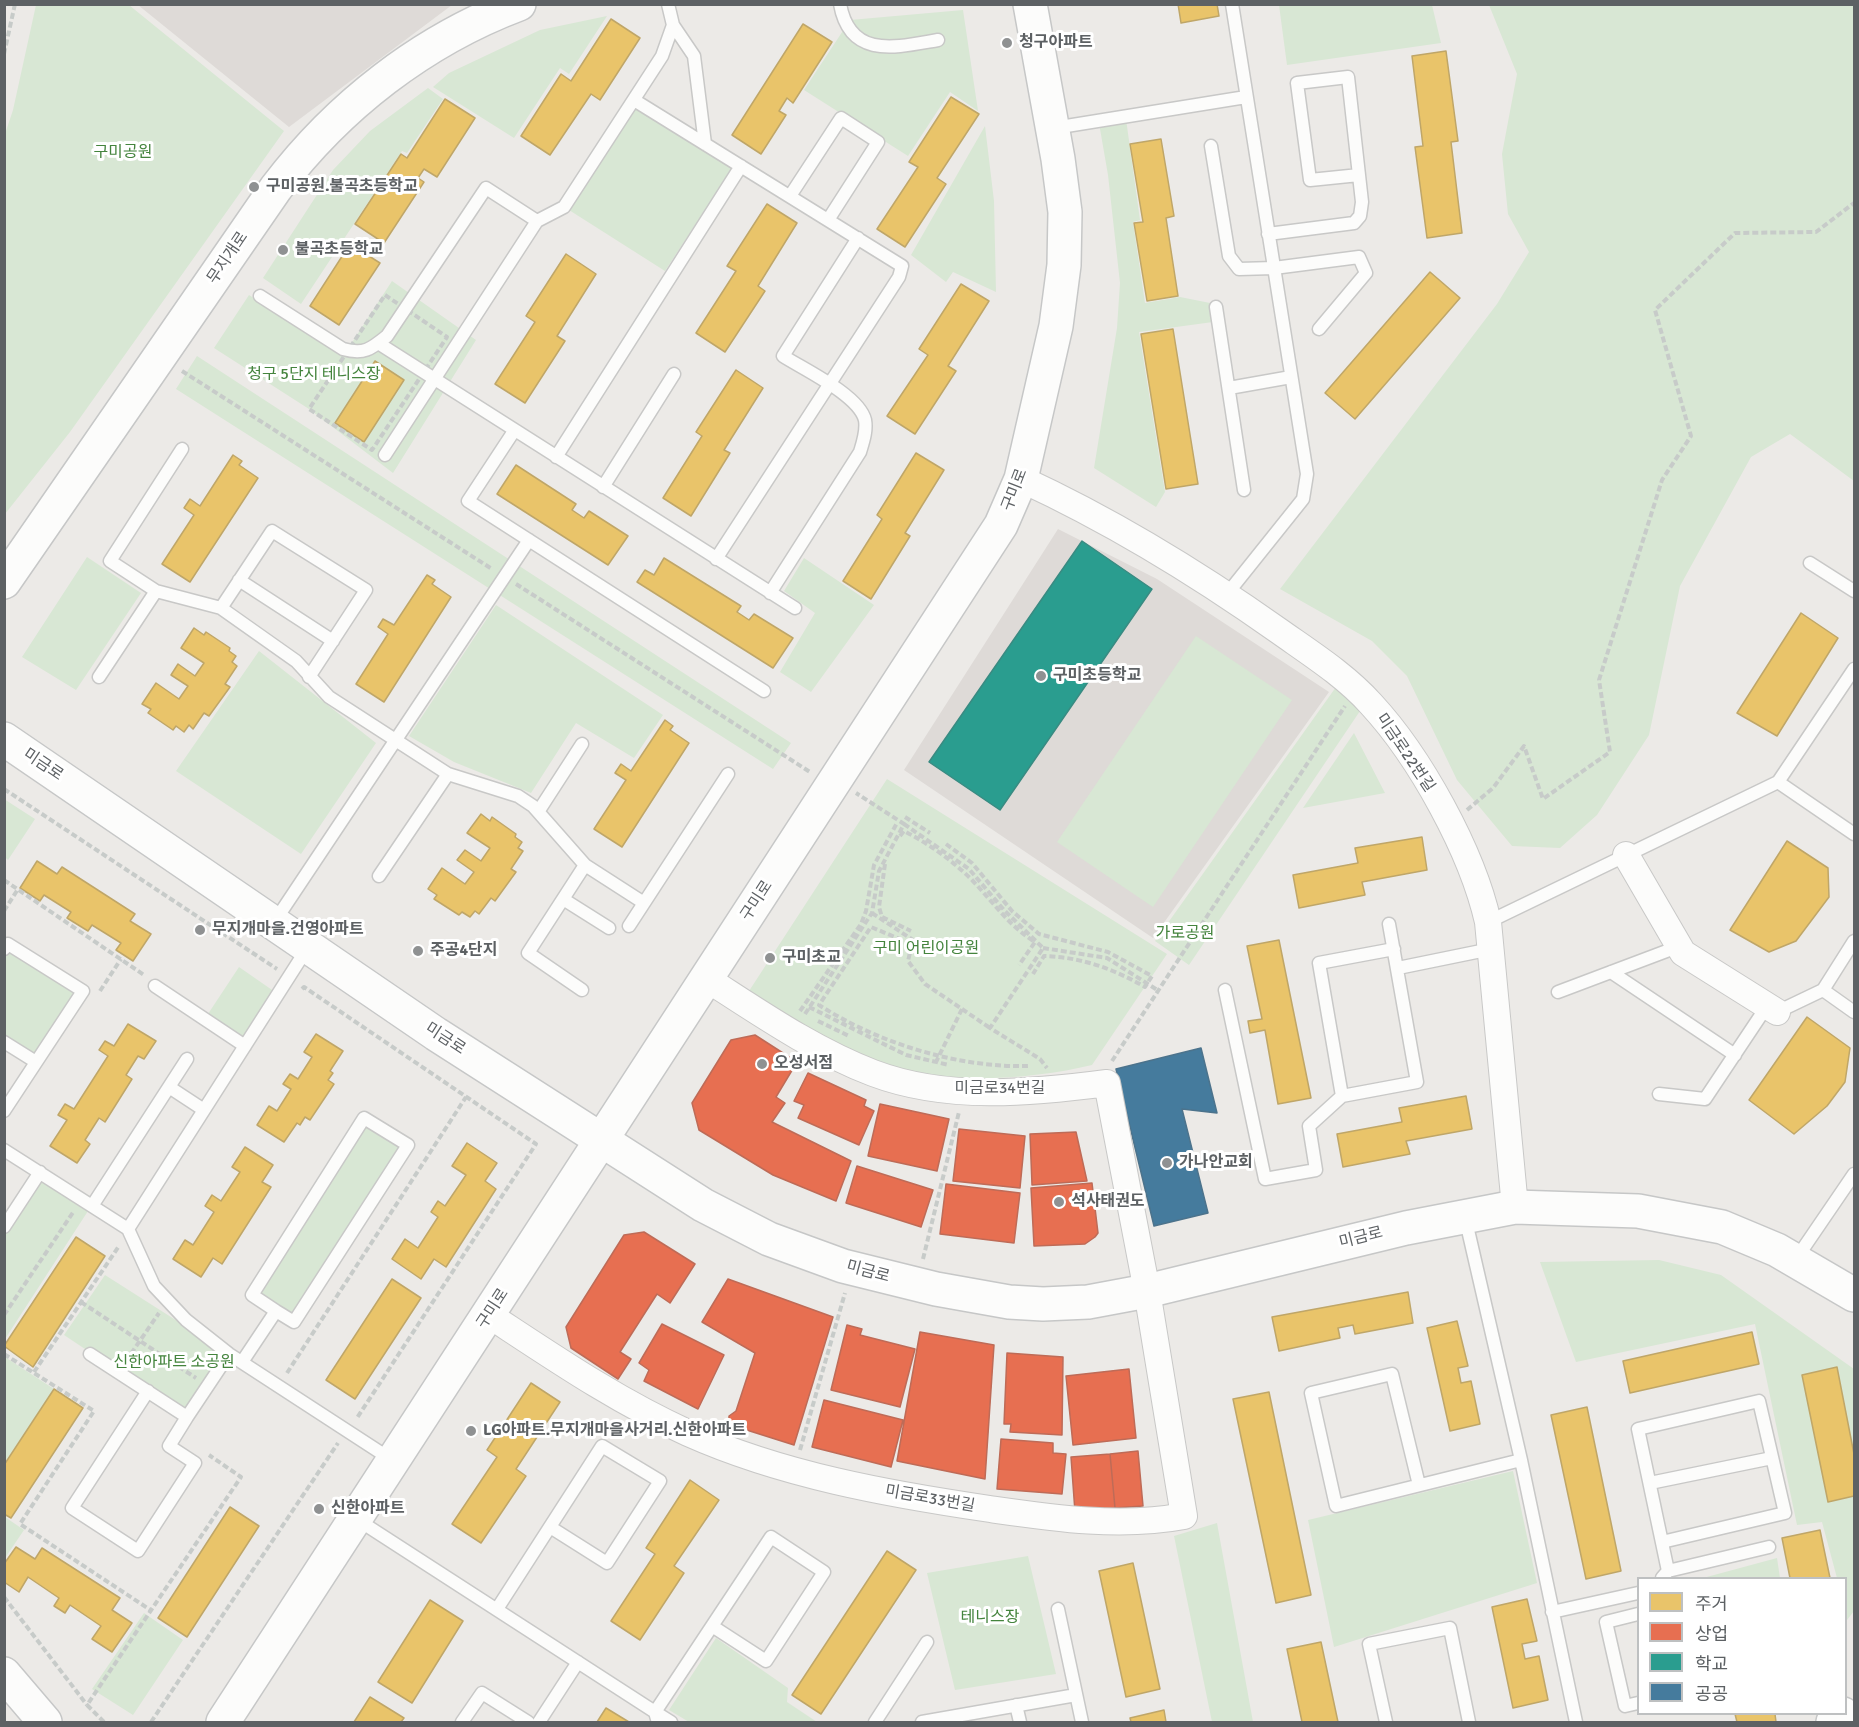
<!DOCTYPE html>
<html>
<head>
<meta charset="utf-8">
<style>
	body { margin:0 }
	#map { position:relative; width:1859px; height:1727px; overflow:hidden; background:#eceae7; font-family:Signika,"Noto Sans KR",sans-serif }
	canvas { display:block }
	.frame { position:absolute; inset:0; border:6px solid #5d6164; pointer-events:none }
	.legend { position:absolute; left:1637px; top:1577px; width:210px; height:138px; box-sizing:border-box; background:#fff; border:2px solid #bec0c1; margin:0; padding:8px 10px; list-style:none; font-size:18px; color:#5d6164 }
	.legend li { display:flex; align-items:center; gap:12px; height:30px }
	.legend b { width:30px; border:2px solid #bec0c1 }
</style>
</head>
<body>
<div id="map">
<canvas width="1859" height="1727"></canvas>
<div class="frame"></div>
<ul class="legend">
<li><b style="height:16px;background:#e9c46a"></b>주거</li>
<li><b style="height:16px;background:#e76f51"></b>상업</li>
<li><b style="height:16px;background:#2a9d8f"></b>학교</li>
<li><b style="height:16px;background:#457b9d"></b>공공</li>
</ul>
</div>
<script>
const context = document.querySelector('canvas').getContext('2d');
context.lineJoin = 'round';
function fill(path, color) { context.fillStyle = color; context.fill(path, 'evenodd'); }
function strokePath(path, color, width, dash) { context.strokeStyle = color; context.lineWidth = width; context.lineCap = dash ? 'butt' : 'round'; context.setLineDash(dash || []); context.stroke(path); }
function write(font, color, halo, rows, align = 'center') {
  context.font = font + ' Signika,"Noto Sans KR",sans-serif'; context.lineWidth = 6; context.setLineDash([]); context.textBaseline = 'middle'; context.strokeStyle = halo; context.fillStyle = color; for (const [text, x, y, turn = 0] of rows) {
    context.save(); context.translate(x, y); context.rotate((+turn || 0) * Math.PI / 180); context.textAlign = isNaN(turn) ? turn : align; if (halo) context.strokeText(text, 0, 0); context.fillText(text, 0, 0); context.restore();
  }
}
fill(new Path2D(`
	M138,5H452L289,127Z
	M1058,529L1157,579L1329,692L1153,938L904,770Z`), '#dedad7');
fill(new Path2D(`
	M36,5H129L284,131L70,432L5,514V134L13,110Z
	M1279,5H1432L1441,43L1287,65Z
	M1489,5H1854V481L1790,434L1751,457L1680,586L1649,735L1597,815L1560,848L1512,846L1457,780L1407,676L1372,641L1280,589L1497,304L1529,252L1508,214L1502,154L1517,74Z
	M963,10L978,111L950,92L908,156L804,90L850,20Z
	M607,16L569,74L560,68L514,138L433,87L449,73L540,30Z
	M428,88L443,99L407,153L402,151L301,304L263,278L333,170L370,131Z
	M637,106L733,167L665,271L569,210Z
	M1126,119L1140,220L1133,222L1145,303L1180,297L1210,303L1213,322L1139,332L1165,492L1156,507L1094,468L1117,328L1120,283L1108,175L1099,123Z
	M985,126L994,201L996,292L953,272L946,282L911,255Z
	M392,281L476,340L393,473L309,409L214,348L249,295L344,355Z
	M197,356L791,743L773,769L176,389Z
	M87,557L141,593L76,690L22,657Z
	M804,558L874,605L811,692L780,672L815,613L784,591Z
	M496,605L663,715L634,758L576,723L531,793L454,762L409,736Z
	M1196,636L1292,700L1153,907L1057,842Z
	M259,651L376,743L301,854L176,771Z
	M1336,687L1362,708L1189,965L1155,941Z
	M1354,733L1385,793L1303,808Z
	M887,779L1167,954L1092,1065C1030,1080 939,1086 878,1063C832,1046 790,1017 749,991Z
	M4,799L35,819L8,860L5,857Z
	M8,948L79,992L35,1059L5,1039L4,954Z
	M239,967L275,992L244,1042L206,1017Z
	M364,1118L408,1145L294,1322L252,1295Z
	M40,1172L88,1211L5,1339V1227Z
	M1659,1260L1721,1275L1854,1369V1611L1847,1620L1846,1578H1837L1822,1522L1797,1525L1755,1324L1576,1362L1540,1262Z
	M105,1275L229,1354L187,1417L64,1335Z
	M5,1357L54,1389L5,1462Z
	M1513,1471L1537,1583L1334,1647L1308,1520Z
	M5,1517L24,1530L5,1558Z
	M1217,1523L1253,1722H1212L1174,1536Z
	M1028,1556L1056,1674L955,1690L927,1573Z
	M1777,1558L1780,1578H1703Z
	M144,1613L183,1640L133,1715L92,1689Z
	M716,1638L788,1688L787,1702L817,1722H689L669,1710Z`), '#d8e7d4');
const homes = new Path2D(`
	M1178,4H1217L1219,16L1181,23Z
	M611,19L640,38L600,100L591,94L550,155L521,136L561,74L571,81Z
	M803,24L832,42L793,103L787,98L779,111L786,115L761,154L732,135Z
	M1446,51L1458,141L1451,142L1462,233L1427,238L1415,147L1423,146L1412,56Z
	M951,97L979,114L937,178L946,184L905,247L877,229L918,167L909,162Z
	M445,99L475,118L437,177L424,169L418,178L424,182L384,243L355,224L401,154L407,158Z
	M1161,139L1174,216L1166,218L1178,296L1147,301L1134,223L1143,222L1130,144Z
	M767,204L797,223L758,286L765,291L725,352L696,333L736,271L727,266Z
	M350,244L380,263L339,325L310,306Z
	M566,254L596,274L557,336L565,341L525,403L495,384L535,322L526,316Z
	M1430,272L1460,298L1355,419L1325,393Z
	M961,284L989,301L948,366L956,371L915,434L887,416L928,355L919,349Z
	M1173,329L1198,484L1166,489L1141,334Z
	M375,361L404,380L364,442L335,423Z
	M736,370L763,388L724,450L730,453L691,516L663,498L702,436L696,432Z
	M916,453L944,470L905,533L910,536L871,599L843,581L882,519L877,515Z
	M233,455L242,461L239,465L258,478L190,582L162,564L194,515L184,508L190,499L200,506Z
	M516,465L576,504L572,510L584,518L589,511L628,536L608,565L497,494Z
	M664,558L741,606L737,612L749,620L754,614L793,638L773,668L637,582L645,570L654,575Z
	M427,575L435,580L432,584L451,597L384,702L356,684L388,634L378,627L383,619L394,625Z
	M1801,613L1838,638L1777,736L1737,713Z
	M194,628L204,635L206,632L230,648L229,651L236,656L232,662L237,666L225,684L230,687L209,716L204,713L193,729L189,725L184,732L176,726L173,730L148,713L151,709L142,704L156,683L179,699L188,686L171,675L178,664L195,676L204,663L181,648Z
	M665,720L673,726L670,730L689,743L622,847L594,829L626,780L615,773L621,764L631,771Z
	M481,814L490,821L492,817L516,834L515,837L522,842L518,848L523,851L511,869L516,872L495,901L491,898L479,914L475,911L470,917L462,912L459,915L434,899L437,895L428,889L442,868L465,884L474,872L457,860L465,850L481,861L490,848L467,833Z
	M1422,837L1427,870L1362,882L1365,895L1299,908L1293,875L1358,863L1355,848Z
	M1787,841L1828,868L1829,897L1796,941L1769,952L1730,930Z
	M37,861L57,874L62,867L135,914L130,921L151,934L133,961L116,950L121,943L92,925L88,931L67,918L71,912L44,895L40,901L20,888Z
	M1279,940L1311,1098L1278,1104L1265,1030L1250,1033L1248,1021L1262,1019L1247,946Z
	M1807,1017L1850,1048L1845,1082L1827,1106L1794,1134L1749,1100Z
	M128,1024L156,1041L144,1059L138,1056L126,1075L132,1079L105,1122L99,1118L85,1140L90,1144L77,1163L50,1146L67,1120L58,1115L65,1104L74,1109L108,1056L99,1050L105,1041L114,1046Z
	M316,1034L343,1051L330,1071L333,1073L328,1080L334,1084L310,1120L305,1117L300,1125L297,1123L284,1142L257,1125L269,1106L277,1111L291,1089L283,1084L290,1074L298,1079L312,1057L304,1052Z
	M1466,1096L1472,1129L1406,1141L1410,1154L1343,1167L1337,1134L1402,1122L1399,1108Z
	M467,1143L497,1163L485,1181L496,1189L446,1267L434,1259L421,1279L392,1259L405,1239L418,1248L438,1217L431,1212L438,1201L445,1206L466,1175L452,1166Z
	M245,1147L273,1165L262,1182L271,1187L222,1264L213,1258L201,1277L173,1259L185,1240L193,1245L214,1212L205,1206L212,1195L221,1201L240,1172L232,1167Z
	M76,1237L105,1256L33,1367L4,1346Z
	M392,1279L421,1298L355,1399L326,1380Z
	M1408,1292L1413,1323L1355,1334L1353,1325L1338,1328L1340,1338L1279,1351L1272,1317Z
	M1457,1321L1468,1366L1458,1368L1461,1383L1471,1381L1480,1424L1450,1431L1427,1328Z
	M1752,1332L1759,1364L1630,1393L1623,1361Z
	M1837,1367L1854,1454V1496L1828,1502L1802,1375Z
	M531,1383L560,1402L516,1469L526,1476L481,1543L452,1524L497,1457L487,1450Z
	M54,1389L83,1408L11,1518L4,1514V1465Z
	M1269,1392L1311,1595L1276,1603L1233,1399Z
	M1587,1407L1621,1571L1586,1579L1551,1415Z
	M690,1480L719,1500L674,1566L684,1573L640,1640L611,1621L655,1554L646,1548Z
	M230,1507L259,1526L187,1637L158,1618Z
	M1820,1530L1830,1578H1790L1782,1538Z
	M16,1547L35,1559L42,1548L120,1598L112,1610L132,1623L112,1652L92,1639L101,1626L70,1605L65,1613L54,1606L59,1598L28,1577L19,1592L4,1582V1564Z
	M887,1551L916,1570L821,1714L792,1695Z
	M1133,1563L1160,1689L1126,1697L1099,1571Z
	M1527,1599L1537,1641L1522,1644L1525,1659L1539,1656L1548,1700L1513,1708L1492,1607Z
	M430,1600L463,1621L412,1703L378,1682Z
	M1321,1642L1338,1722H1302L1287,1649Z
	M370,1697L404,1718L401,1722H354Z
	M606,1708L629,1722H597Z
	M1164,1710L1166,1722H1131L1130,1718Z
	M1735,1714H1775L1776,1722H1737Z`);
fill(homes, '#e9c46a');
strokePath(homes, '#bfa668', 1.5);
const shops = new Path2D(`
	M755,1035L797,1062L776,1097L785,1103L772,1122L851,1161L836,1201L773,1175L699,1130L692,1103L731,1040Z
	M808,1073L866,1100L864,1106L874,1111L859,1145L798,1118L804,1105L794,1101Z
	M880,1104L949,1119L937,1171L868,1156Z
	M959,1129L1025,1136L1020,1188L953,1181Z
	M1076,1132L1087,1181L1032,1185L1030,1134Z
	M857,1166L933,1190L921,1227L846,1203Z
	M1092,1183L1098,1233L1095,1237L1085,1244L1034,1246L1031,1188Z
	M946,1184L1020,1193L1014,1243L940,1234Z
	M644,1232L695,1264L670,1303L657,1294L620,1352L631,1359L618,1379L571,1348L566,1327L624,1235Z
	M728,1279L833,1317L794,1445L734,1426L729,1422V1416L736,1411L755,1353L702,1322Z
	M662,1324L724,1355L698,1409L644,1381L649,1370L639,1363Z
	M847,1325L862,1329L860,1335L915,1349L900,1407L831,1390Z
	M920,1332L994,1345L985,1479L897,1461Z
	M1007,1353L1063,1357L1062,1435L1010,1432L1011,1424H1004Z
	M1129,1369L1136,1438L1073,1445L1066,1376Z
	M824,1400L903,1420L891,1467L812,1447Z
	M1001,1439L1053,1443V1453L1066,1454L1062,1494L997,1489Z
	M1138,1451L1143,1506L1115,1508L1110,1454Z
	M1110,1454L1115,1508L1075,1512L1071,1457Z`);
fill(shops, '#e76f51');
strokePath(shops, '#be6b57', 1.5);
const schools = new Path2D(`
	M1082,541L1152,589L1000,810L929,762Z`);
fill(schools, '#2a9d8f');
strokePath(schools, '#398b82', 1.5);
const public = new Path2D(`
	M1201,1048L1217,1113L1182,1109L1208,1213L1154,1226L1116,1069Z`);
fill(public, '#457b9d');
strokePath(public, '#4c738c', 1.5);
const lane = new Path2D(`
	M840,4C850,60 897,47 938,40
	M673,25L694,56L705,144
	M634,100L902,266L899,277L716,559
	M1054,128L1246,97
	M1211,146L1229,256L1239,269L1274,268L1359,257L1366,273L1319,329
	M790,196L841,118L878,142L828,220
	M1268,234L1354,223L1360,216L1362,202L1348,77L1297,83L1310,180L1359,175
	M260,296L343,349C364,355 371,349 387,336L486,188L537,221
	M1216,307L1244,490
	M378,343L795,608
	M1229,388L1291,377
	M514,431L468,501L764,691
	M182,449L110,561L156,591L221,608L296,661L329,697L448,774L518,796L533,806L585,865L644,903
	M385,455L537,221L564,207L662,56L673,25L668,4
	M556,457L741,166
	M603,487L674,374
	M1810,563L1854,591
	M239,580L333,641
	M770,593L860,452C863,442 867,431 865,420C859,395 803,369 783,356L858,238
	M1227,594L1303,499L1307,474L1232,4
	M221,608L272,531L366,590L309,677
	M99,677L156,591
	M1778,782L1854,669
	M538,812L582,744
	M379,876L448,774
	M563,899L609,928
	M275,921L529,540
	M1488,922L1778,782L1854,834
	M629,926L728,774
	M308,947L128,1229L154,1286L186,1320L229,1354L392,1460
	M4,949L8,944L83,991L4,1111
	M1398,968L1491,949
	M1611,972L1735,1055
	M155,986L245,1046
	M582,990L528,953L585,865
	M1225,990L1265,1179L1316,1170L1309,1126L1342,1096L1319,963L1394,949
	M1823,990L1854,941
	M1558,992L1680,946
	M1777,1012L1823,990L1854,1012
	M4,1042L36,1062
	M169,1087L204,1110
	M1659,1094L1705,1099L1767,1006
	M1342,1096L1417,1082L1389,924
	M4,1150L128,1229
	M92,1206L187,1059
	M1465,1217L1521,1460L1576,1722
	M4,1227L40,1172
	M1796,1259L1854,1174
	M90,1354L187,1417L229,1354
	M242,1362L276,1311L252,1295L364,1118L408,1145L294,1322L276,1311
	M148,1391L72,1508L138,1551L195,1463L169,1446L187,1417
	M1650,1483L1772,1458
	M1419,1485L1392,1374L1311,1393L1336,1506L1521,1460
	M358,1520L655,1712L657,1719
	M1662,1542L1785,1513L1759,1401L1638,1429L1668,1571
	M1662,1578L1668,1571L1769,1547
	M497,1609L602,1446L660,1481L607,1563L550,1527
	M1058,1609L1082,1722
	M1552,1612L1638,1593
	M1638,1614L1606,1622L1625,1706L1638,1703
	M1016,1705L1020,1722
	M462,1722L482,1693L528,1722
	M539,1722L578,1662
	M671,1722L655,1712L771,1537L824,1572L766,1661L712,1626
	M875,1722L927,1642
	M922,1722L1076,1695
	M1386,1722L1369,1644L1450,1628L1469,1722`);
const street = new Path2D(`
	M1021,479C1112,521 1197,573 1279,631C1310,653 1345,675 1371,704C1420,757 1472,851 1488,922L1515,1207
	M1626,855L1683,953L1777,1012
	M489,1315C553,1357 617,1401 688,1433C782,1475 888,1494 990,1509C1053,1518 1120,1528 1184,1516L1147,1291L1107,1083C1031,1093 947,1101 873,1073C813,1050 760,1013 707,979`);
const secondary = new Path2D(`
	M4,582L276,188C338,106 423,40 519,4
	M4,739L436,1034L703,1205L769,1239L843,1266L936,1289L1009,1302L1043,1304L1088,1302L1147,1291L1406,1228L1515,1207L1638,1211L1722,1227L1777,1250L1854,1295
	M4,1674L45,1722
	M223,1722L1001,525L1021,479L1056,326L1064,265L1065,212L1058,159L1030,4
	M1833,1722L1843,1714`);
strokePath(lane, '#c8c8c7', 15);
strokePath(street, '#c8c8c7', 28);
strokePath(secondary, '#c6c7c7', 36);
strokePath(new Path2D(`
	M4,54L15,4
	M385,295L447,337L372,450L309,409Z
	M182,371L492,569
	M516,584L810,772
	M4,789L277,969
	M1467,810L1493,788L1524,746L1543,799L1610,752L1599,680L1662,480L1691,436L1655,310L1735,233L1816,232L1854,203
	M905,817L930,833
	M904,824L969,869L1004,910L1043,948L990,1028L1040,1059L1047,1068
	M900,836L904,831C929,844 952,860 972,880C993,902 1009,926 1035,942L1019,965
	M946,844L972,863L1012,911L1039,934L1108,952L1152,976L1145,987C1114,969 1081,957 1044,956L1033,974
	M885,864L879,907L882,917L911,931
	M4,880L144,975
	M4,911L18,889
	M872,913L913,940L908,961L925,984L962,1009L936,1062
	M902,940L871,927L819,1005C878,1043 958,1068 1028,1066
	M1043,948L1107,958L1159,991
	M302,989L304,987L536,1144L357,1418
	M100,991L121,959
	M809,1007L906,1055L949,1065
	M962,1009L990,1028
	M800,1011L861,924L866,911L874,865L897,823
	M805,1014L872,913L879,871L904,824L856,793
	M818,1021L849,1036
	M1112,1061L1345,706
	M923,1259L959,1112
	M81,1302L196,1378
	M4,1315L74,1211
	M4,1354L94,1411L20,1524L152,1611
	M126,1361L159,1313
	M34,1372L119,1246
	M287,1373L466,1097
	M800,1450L845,1293
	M4,1597L87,1705
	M104,1722L87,1705L241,1477L209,1455
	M151,1722L338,1443`), '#c7cbc9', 4, [6, 3]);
strokePath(lane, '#fcfcfb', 12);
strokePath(street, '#fcfcfb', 26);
strokePath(secondary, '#fcfcfb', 33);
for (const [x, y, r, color] of [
	[1007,43,6,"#8f9192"],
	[254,187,6,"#8f9192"],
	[283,250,6,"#8f9192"],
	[1041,676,6,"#8f9192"],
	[200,930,6,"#8f9192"],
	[418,951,6,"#8f9192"],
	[770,958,6,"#8f9192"],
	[762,1064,6,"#8f9192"],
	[1167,1163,6,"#8f9192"],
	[1059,1202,6,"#8f9192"],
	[471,1431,6,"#8f9192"],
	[319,1509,6,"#8f9192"]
]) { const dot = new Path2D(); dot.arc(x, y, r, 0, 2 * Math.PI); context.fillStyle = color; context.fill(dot); strokePath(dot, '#fff', 2); }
write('bold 16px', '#5d6164', '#fff', [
	["청구아파트",1019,43],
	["구미공원.불곡초등학교",266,187],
	["불곡초등학교",295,250],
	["구미초등학교",1053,676],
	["무지개마을.건영아파트",212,930],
	["주공4단지",430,951],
	["구미초교",782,958],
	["오성서점",774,1064],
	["가나안교회",1179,1163],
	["석사태권도",1071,1202],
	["LG아파트.무지개마을사거리.신한아파트",483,1431],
	["신한아파트",331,1509]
], 'left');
write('16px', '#44843d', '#fff', [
	["구미공원",123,153],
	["청구 5단지 테니스장",314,375],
	["가로공원",1185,934],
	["구미 어린이공원",926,949],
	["신한아파트 소공원",174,1363],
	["테니스장",990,1618]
]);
write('16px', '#5d6164', '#fff', [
	["무지개로",228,258,-56],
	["구미로",1015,490,-69],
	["미금로22번길",1405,753,56],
	["미금로",43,765,34],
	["구미로",757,901,-57],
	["미금로",445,1039,33],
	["미금로34번길",1000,1089],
	["미금로",1361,1238,-14],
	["미금로",868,1272,15],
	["구미로",493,1309,-57],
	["미금로33번길",930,1499,10]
]);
</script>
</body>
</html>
